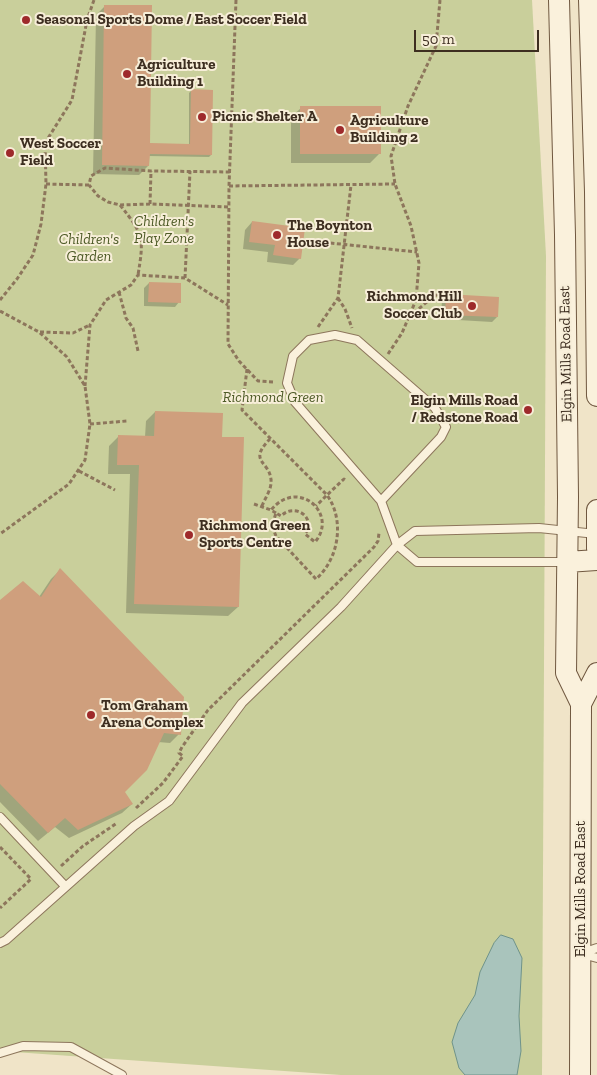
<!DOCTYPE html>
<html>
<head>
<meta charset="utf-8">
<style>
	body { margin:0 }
	#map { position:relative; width:597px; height:1075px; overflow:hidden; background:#f0e4c8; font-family:"Zilla Slab",serif }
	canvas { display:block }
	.scale { position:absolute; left:414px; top:30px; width:125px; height:22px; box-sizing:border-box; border:2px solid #3d2e20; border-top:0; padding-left:6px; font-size:15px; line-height:18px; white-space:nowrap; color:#3d2e20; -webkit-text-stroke:4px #f7eed8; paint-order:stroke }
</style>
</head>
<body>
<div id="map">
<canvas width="597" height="1075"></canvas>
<div class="scale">50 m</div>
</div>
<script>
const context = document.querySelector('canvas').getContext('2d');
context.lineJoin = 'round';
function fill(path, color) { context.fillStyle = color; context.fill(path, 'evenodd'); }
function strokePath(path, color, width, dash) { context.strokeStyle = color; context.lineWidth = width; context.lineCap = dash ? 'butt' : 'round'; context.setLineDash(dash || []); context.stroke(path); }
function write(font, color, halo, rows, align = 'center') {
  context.font = font + ' "Zilla Slab",serif'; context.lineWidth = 4; context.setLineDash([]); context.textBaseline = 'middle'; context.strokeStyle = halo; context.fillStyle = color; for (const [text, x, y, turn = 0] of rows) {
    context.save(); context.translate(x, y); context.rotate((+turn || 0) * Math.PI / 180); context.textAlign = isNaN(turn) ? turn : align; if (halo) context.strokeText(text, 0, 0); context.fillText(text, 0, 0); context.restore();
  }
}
fill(new Path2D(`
	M0,0H532L546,256L542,1075H341L0,1051Z`), '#c9cf9b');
const water = new Path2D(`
	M501,935L513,939L522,958L519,1016L521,1051L517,1075H465L459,1068L452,1042L458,1023L475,995L480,972L494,943Z`);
fill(water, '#a9c4bc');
strokePath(water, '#6f938a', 1);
fill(new Path2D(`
	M105,6L148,147L189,145V93L191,91L211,155L209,157L148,156V166L139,175L93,174L96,15Z
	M301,108L379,154L370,163H291V117Z
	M252,222L300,258L293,265L267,262L268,252L243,249L245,230Z
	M149,283L179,302L175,307L144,306V288Z
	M447,295L497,317L492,322L441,319L442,300Z
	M155,412L221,438L238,607L228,616L126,613L130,474H108L109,446L118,437H145L146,421Z
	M60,570L179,734L170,743L158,742L123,792L132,804L122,813L69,838L55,827L38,841L0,802V602L39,597L51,579Z`), '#0003');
fill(new Path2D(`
	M104,5H152L150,143L190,144L191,89L213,90L212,155L150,154L149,166L102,165Z
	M300,106H381V154H300Z
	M252,221L305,228L301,259L273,255L275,245L249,242Z
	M149,282L181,283V303L148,302Z
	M446,294L499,297L498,317L445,315Z
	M155,411L223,413L222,437H244L239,607L134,604L139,465H117L118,435L154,436Z
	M60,568L184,697L181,735L164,733L147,770L125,792L133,804L78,830L65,818L48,833L0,784V600L23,581L41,597Z`), '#cf9f7d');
const lane = new Path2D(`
	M381,501L441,437L446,427L435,408L357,340L335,335L309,340L293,356L287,383L295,402L381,501L397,545L417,562H565
	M0,817L65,886
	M0,943L6,940L134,826L169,801L242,703L341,607L397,545L415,531L539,528L596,534
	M582,953L597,948
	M582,954L597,958
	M0,1053L23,1046L71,1047L122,1075`);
const secondary = new Path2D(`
	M559,0L565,235L568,497L566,673L581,704
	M589,0L595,192L597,396
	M597,510V549
	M567,562L597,560
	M580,1075L581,704L597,673`);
strokePath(lane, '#8d765c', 10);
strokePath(secondary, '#6f573f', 22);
strokePath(new Path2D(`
	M236,0L229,186L228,344L239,361L258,381L275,382
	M46,184L89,185
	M229,186L395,184
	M150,204L151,171
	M120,205C144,235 144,238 138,275
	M228,207L150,204L120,205L108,202L98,196L89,185L91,176L105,168L151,171L230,172
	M311,241L417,252
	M185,278L190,171
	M119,292L126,318L133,328L138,351
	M338,298L345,309L352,328
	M0,300L17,279L33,255L41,224L46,184L45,143L72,100L87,20L94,0
	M0,311L39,332L67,357L85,386L90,424L85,460L69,484L0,534
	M409,317L434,296L439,294
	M318,327L338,298L351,185
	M40,332L73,333L90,325
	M388,354L402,333L416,300L419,263L411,226L395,184L391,156L408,106L436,46L440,0
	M247,369L242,410L327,495L344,479L346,481
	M85,386L90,325L106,300L131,285L138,275L185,278L228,305
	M90,424L127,421
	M79,471L115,490
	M254,504L271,510
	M262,506C265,498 272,489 271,480C270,461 247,462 270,439
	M276,513L271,510C298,477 339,514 315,542L305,534C317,518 295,502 281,516L276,513L272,526L276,536L316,579C339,559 345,520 327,495L316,506
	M136,808L163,783L183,756L179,753L182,747L208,710L374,547L378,541L379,533
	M0,847L31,879L0,908
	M61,866L83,846L117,823`), '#8d765c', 3, [4, 2.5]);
strokePath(lane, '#faf1dc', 8);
strokePath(secondary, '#faf1dc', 20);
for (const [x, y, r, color] of [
	[26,20,5,"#9e2a2b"],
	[127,74,5,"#9e2a2b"],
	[202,117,5,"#9e2a2b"],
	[340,130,5,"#9e2a2b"],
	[10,153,5,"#9e2a2b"],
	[277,235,5,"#9e2a2b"],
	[472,306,5,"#9e2a2b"],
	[528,410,5,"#9e2a2b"],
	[189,535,5,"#9e2a2b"],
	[91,715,5,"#9e2a2b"]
]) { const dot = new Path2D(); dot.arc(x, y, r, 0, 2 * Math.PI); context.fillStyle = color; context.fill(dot); strokePath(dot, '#f7eed8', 2); }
write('bold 15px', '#3d2e20', '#f7eed8', [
	["Seasonal Sports Dome / East Soccer Field",36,20],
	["Agriculture",137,65],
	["Building 1",137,82],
	["Picnic Shelter A",212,117],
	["Agriculture",350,121],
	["Building 2",350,138],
	["West Soccer",20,144],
	["Field",20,161],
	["The Boynton",287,226],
	["House",287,243],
	["Richmond Hill",462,297,"right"],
	["Soccer Club",462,314,"right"],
	["Elgin Mills Road",518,401,"right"],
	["/ Redstone Road",518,418,"right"],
	["Richmond Green",199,526],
	["Sports Centre",199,543],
	["Tom Graham",101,706],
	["Arena Complex",101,723]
], 'left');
write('italic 15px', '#4d5a26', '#f7eed8', [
	["Children's",164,222],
	["Play Zone",164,239],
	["Children's",89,240],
	["Garden",89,257],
	["Richmond Green",273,398]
]);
write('15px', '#3d2e20', '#f7eed8', [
	["Elgin Mills Road East",566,354,-91],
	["Elgin Mills Road East",581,889,-90]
]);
</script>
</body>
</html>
